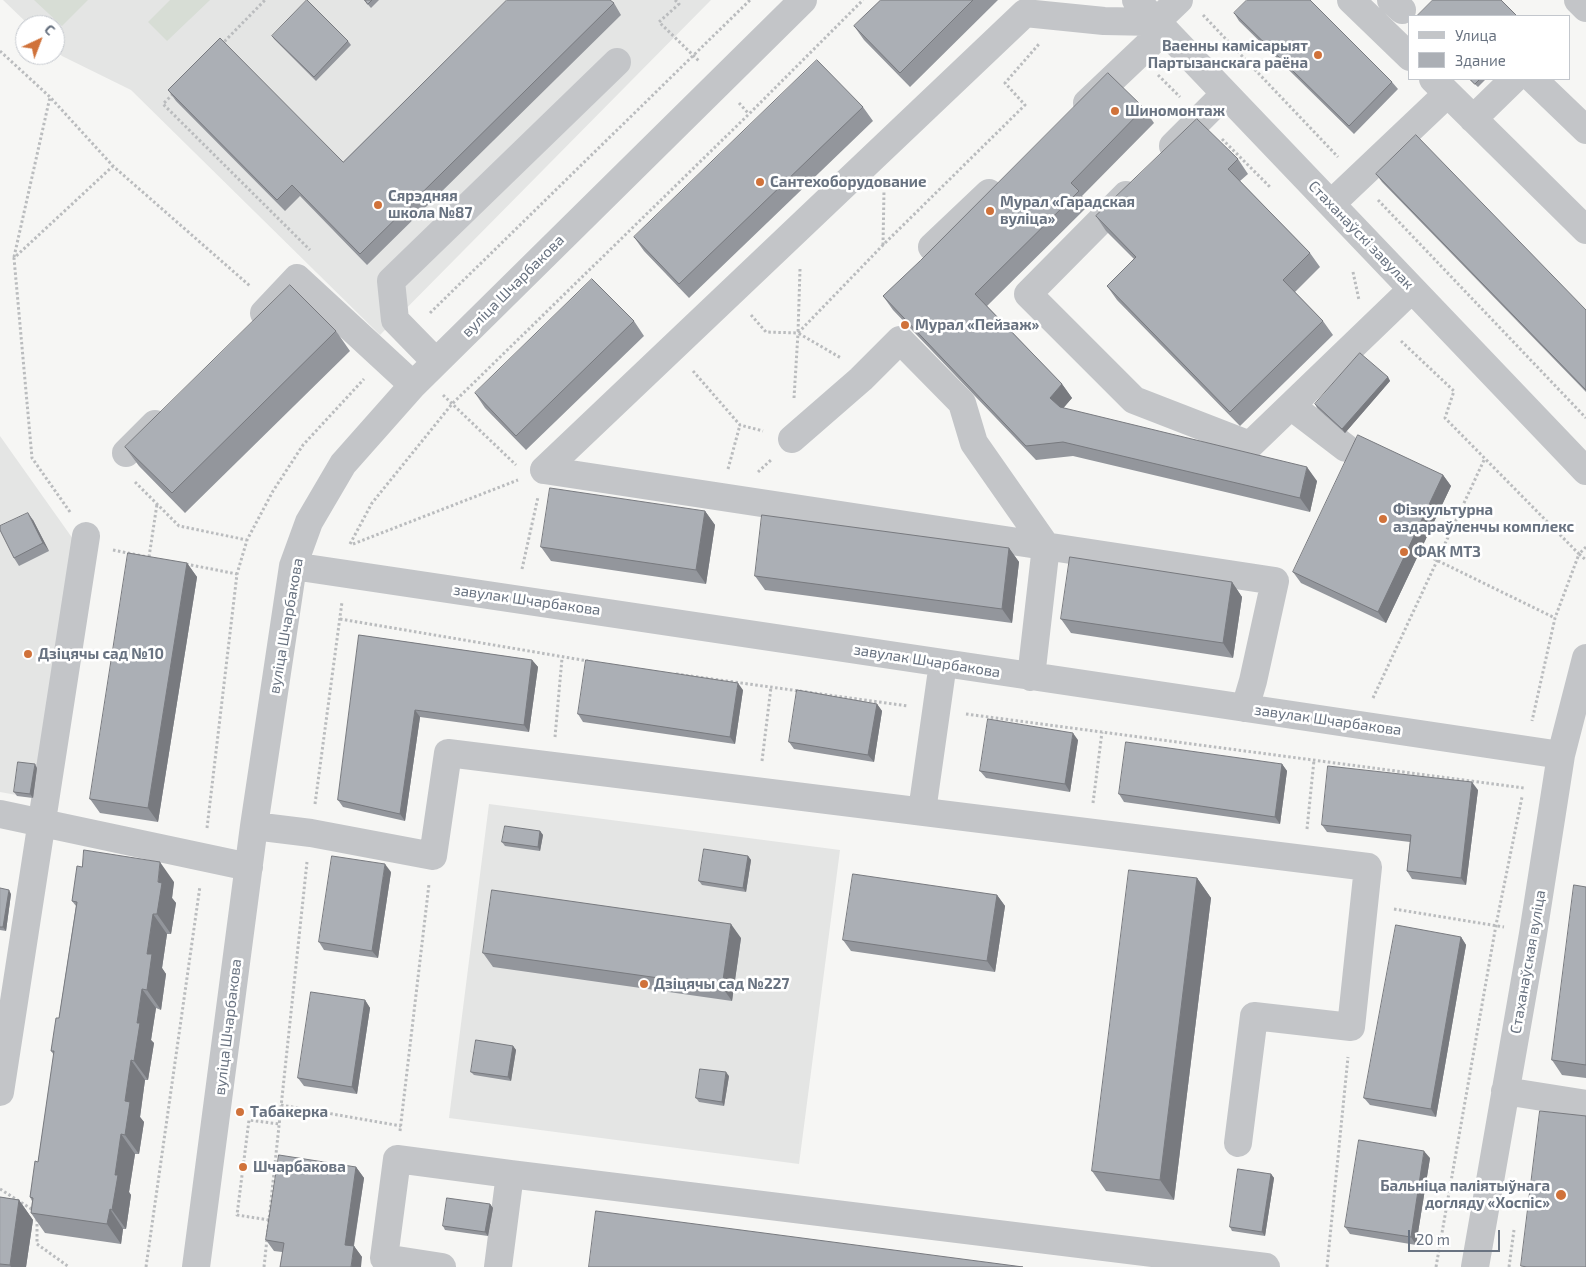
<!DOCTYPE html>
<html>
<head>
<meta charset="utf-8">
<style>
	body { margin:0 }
	#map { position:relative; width:1586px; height:1267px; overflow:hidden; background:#f6f6f4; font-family:"Exo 2",sans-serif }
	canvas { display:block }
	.legend { position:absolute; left:1408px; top:15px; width:162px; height:65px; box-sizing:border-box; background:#fff; border:1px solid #c3c7cd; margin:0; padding:6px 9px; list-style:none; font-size:15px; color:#697381 }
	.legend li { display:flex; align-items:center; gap:10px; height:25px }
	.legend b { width:25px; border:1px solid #c3c7cd }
	.north { position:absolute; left:15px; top:15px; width:50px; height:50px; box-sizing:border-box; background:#fff; border:1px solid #c3c7cd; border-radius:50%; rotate:43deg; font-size:14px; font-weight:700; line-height:20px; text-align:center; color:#697381 }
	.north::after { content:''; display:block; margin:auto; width:18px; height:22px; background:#d0723a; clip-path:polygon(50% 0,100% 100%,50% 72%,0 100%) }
	.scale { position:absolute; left:1408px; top:1230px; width:92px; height:22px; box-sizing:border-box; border:2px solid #697381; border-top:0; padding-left:6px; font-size:15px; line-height:18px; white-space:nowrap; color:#697381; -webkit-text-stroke:4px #fff; paint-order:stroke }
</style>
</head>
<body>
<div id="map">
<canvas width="1586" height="1267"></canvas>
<ul class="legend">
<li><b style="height:6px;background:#c3c5c8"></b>Улица</li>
<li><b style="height:14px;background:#abafb5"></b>Здание</li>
</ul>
<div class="north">С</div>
<div class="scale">20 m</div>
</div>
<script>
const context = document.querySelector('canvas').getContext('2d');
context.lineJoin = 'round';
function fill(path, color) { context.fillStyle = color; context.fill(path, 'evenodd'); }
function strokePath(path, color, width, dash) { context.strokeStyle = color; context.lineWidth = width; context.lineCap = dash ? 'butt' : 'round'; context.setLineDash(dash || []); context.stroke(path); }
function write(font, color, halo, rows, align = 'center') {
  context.font = font + ' "Exo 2",sans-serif'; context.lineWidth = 5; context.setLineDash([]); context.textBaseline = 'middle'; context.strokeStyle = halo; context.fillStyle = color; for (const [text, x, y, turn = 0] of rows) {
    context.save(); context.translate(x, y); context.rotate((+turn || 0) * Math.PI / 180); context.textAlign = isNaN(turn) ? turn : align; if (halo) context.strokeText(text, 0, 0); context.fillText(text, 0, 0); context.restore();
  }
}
fill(new Path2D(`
	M3,0H711L380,335L131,90L62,56L55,50V25H29Z
	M0,436L73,539L33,798L0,792Z
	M489,804L840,850L799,1164L449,1118Z`), '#e4e5e4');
fill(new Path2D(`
	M34,0H88L62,26Z
	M170,0H210L167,41L148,22Z`), '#d7ddd5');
strokePath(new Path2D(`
	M675,0L679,4L659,22L699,61
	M1203,15L1338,157
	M221,45L265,0
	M0,51L50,97L113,166L250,286
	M1158,75L1180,97
	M173,94L163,104L310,250
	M739,103L749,114
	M1222,139L1270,187
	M1378,200L1586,418
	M883,245L884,190
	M14,257L50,97
	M800,269L798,333L841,358
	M1353,272L1359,300
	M430,313L750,0
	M751,315L766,332L798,333L883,245L1025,105L1005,83L1039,44
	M1401,341L1454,391L1445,418L1579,554L1555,618L1532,721
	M693,371L740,425L763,431
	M443,395L516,465
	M794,398L798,333
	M728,469L740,425
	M758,472L772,459
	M135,482L179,526L247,540
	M70,512L32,458L14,258L113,166
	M350,544L372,503L452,404L749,114L863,0
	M353,544L518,480
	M1586,547L1579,554L1586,560
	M113,550L148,557
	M1420,552L1555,618
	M149,557L157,504
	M186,564L237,574
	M522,569L538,497
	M340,619L588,661
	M676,674L908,706
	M1373,698L1485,458
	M966,714L1524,788
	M555,737L562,658
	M762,761L771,687
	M1093,803L1102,732
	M315,804L342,602
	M207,828L237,574L247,540L273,491L303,445L364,379
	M1307,829L1314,760
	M1394,909L1504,927
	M281,1105L401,1126
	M400,1131L429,884
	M0,1189L33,1210
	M37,1219V1244L69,1267
	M269,1220L237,1215L249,1120L279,1124
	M146,1267L200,886
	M264,1267L307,862
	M1327,1267L1348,1057
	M1436,1267L1496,925L1522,797
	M1509,1267L1514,1230`), '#babcbe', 3, [2.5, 2.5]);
strokePath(new Path2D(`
	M1136,0L1586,471
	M1351,0L1410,57
	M1391,0L1402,10
	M1578,0L1586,8
	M1433,79L1586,230
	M1533,79L1586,130
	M1087,103L1164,30
	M1473,119L1514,79
	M1173,146L1225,94
	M1126,195L1028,294L1134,400L1250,445L1412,289
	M1331,204L1447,94
	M932,247L989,193
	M264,313L297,278L413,385
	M436,362L395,320L391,281L617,62
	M1291,406L1346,448
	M792,439L861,379L900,340L962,403L974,443L1046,546L1031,677
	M126,453L155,424
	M544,470L1275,581L1253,681L1245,708
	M544,470L1025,13L1104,21L1156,22L1179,0
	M293,566L1561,755
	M922,811L943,663
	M0,814L249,867
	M254,826L311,833L433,856L448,753L1368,867L1351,1027L1254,1016L1238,1143
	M1505,1091L1586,1104
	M0,1092L86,536
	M510,1174L1266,1267
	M196,1267L254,826L293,566L309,522L343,464L413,385L803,0
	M442,1267L384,1258L397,1159L510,1174L498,1267
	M1475,1267L1533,934L1561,755L1586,658`), '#c3c5c8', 28);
fill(new Path2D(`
	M364,0H379L371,8Z
	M881,0H998L910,87L864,40L854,26Z
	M614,3L621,15L367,265L300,196L285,211L176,101L168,90L343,162Z
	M1234,13L1392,82L1398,89L1354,134L1239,21Z
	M272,36L348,41L351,45L316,81L274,39Z
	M1469,79H1486L1478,87Z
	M863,107L873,121L689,298L644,251L634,237Z
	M1144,108L1154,123L1082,196L1089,205L987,306L1062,384L1072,398L1063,408L1317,481L1310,512L1073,456L1036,460L893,310L883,296Z
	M1238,159L1248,174L1240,181L1310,253L1320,267L1295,292L1323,321L1333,335L1240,426L1117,300L1107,286L1134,259L1106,231L1096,216Z
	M1376,174L1586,310V392L1382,182Z
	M634,321L644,336L526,450L485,408L475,393Z
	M336,331L350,351L185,513L139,466L125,447Z
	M1388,377L1390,381L1345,433L1317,408L1315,404Z
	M1443,475L1451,486L1386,623L1301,583L1293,572Z
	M705,511L715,525L706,584L551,561L541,547Z
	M33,520L49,551L19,566L14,558Z
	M1009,548L1019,562L1012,623L765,590L755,576Z
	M187,563L197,577L158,822L100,813L90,799Z
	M1232,582L1242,597L1233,658L1071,633L1061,619Z
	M359,635L532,660L538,667L529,732L420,717L405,821L343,807L338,800Z
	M743,690L735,744L583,722L578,714Z
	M877,704L882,711L874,762L794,749L789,742Z
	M1078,740L1070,792L986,778L980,771Z
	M1282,764L1287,771L1280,824L1124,802L1119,794Z
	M37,768L33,798L17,796L14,792Z
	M1478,790L1466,885L1412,879L1407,871L1410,842L1327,832L1322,825Z
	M540,831L543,835L540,851L505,846L502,842Z
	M748,856L751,860L746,892L702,885L699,881Z
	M391,872L378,958L324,950L319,942Z
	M1197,878L1211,898L1174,1200L1106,1191L1092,1171Z
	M174,882L172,898L176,903L171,934H167L162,968L166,974L161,1010L156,1008L151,1040L154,1043L148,1080H145L140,1117L144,1122L139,1154H135L129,1192L131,1195L126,1229H123L121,1244L45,1233L31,1213L32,1201L30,1197L38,1162L54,1055L51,1051L59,1018L76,906L72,901Z
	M1586,887V1078L1562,1075L1552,1060Z
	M0,888L11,894L6,931L0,930Z
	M997,895L1005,906L995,972L851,951L843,940Z
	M1461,937L1466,945L1436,1117L1370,1105L1364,1098Z
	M741,938L732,1001L493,967L483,953Z
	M365,1000L370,1008L357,1094L304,1086L298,1078Z
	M513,1046L516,1050L511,1081L474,1075L471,1072Z
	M729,1076L724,1106L699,1102L696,1098Z
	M1430,1158L1416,1245L1350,1234L1345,1227Z
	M356,1167L364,1178L354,1246L362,1257L282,1252L274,1251L266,1240Z
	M1271,1174L1274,1178L1265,1236L1232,1231L1230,1227Z
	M0,1197L19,1200L33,1220L26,1267H0Z
	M490,1204L493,1208L488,1236L445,1230L443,1226Z`), '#93969c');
fill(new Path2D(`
	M1388,377L1390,381L1345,433L1342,429Z
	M1062,384L1072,398L1060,412L1050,398Z
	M1307,467L1317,481L1310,512L1300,498Z
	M1443,475L1451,486L1386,623L1378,612Z
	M705,511L715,525L706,584L696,570Z
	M28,513L33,520L49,551L43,543Z
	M1009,548L1019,562L1012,623L1002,609Z
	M187,563L197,577L158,822L148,808Z
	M1232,582L1242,597L1233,658L1223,643Z
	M532,660L538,667L529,732L524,725Z
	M738,683L743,690L735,744L730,737Z
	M877,704L882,711L874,762L868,755Z
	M415,710L420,717L405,821L400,814Z
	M1073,733L1078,740L1070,792L1065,784Z
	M35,764L37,768L33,798L30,794Z
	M1282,764L1287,771L1280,824L1275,817Z
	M1472,782L1478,790L1466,885L1461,878Z
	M540,831L543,835L540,851L538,847Z
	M748,856L751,860L746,892L743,888Z
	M160,862L174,882L172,898L176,903L171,934L157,914L158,882Z
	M385,864L391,872L378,958L372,951Z
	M1197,878L1211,898L1174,1200L1160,1180Z
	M9,890L11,894L6,931L3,927Z
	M997,895L1005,906L995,972L987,961Z
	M153,914L167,934L162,968L166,974L161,1010L147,990V954Z
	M731,924L741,938L732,1001L722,987Z
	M1461,937L1466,945L1436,1117L1431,1109Z
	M142,989L156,1008L151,1040L154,1043L148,1080L134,1061L137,1023Z
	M365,1000L370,1008L357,1094L352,1087Z
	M513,1046L516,1050L511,1081L508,1077Z
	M131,1060L145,1080L140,1117L144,1122L139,1154L125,1135V1101Z
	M726,1072L729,1076L724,1106L722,1102Z
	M121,1134L135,1154L129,1192L131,1195L126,1229L112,1210L115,1175Z
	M1424,1151L1430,1158L1416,1245L1411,1237Z
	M356,1167L364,1178L352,1256L345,1245Z
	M1271,1174L1274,1178L1265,1236L1262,1232Z
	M19,1200L33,1220L26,1267H11L10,1265Z
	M490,1204L493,1208L488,1236L485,1232Z
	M110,1209L123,1229L121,1244L107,1224Z
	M354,1246L362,1257L361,1267H351Z`), '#787a7f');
const building = new Path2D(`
	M307,0L348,41L314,77L272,36Z
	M365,0H372L368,4Z
	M507,0H610L614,3L360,254L292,185L277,200L168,90L220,38L343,162Z
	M881,0H973L900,73L854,26Z
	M1247,0H1310L1392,82L1349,126L1234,13Z
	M1433,0H1501L1517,16H1417Z
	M817,60L863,107L679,284L634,237Z
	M1108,73L1144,108L1071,183L1079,191L975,294L1062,384L1050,398L1060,407L1307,467L1300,498L1063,442L1026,446L883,296L920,261Z
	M1470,79H1480L1475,84Z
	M1197,119L1238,159L1228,169L1310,253L1283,280L1323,321L1230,412L1107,286L1136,257L1096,216Z
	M1416,135L1586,310V390L1376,174Z
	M592,279L634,321L516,436L475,393Z
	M290,285L336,331L172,493L125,447Z
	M1360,353L1388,377L1342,429L1315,404Z
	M1358,435L1443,475L1378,612L1293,572Z
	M550,488L705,511L696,570L541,547Z
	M28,513L43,543L14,558L0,530V526Z
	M762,515L1009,548L1002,609L755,576Z
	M128,553L187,563L148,808L90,799Z
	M1070,557L1232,582L1223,643L1061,619Z
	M359,635L532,660L524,725L415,710L400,814L338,800Z
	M586,660L738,683L730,737L578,714Z
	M797,690L877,704L868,755L789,742Z
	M988,719L1073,733L1065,784L980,771Z
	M1126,742L1282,764L1275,817L1119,794Z
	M18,762L35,764L30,794L14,792Z
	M1328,766L1472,782L1461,878L1407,871L1411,835L1322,825Z
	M505,826L540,831L538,847L502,842Z
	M704,849L748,856L743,888L699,881Z
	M84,850L160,862L158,882L162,883L157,914H153L147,954H152L147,990L142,989L137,1023H140L134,1061L131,1060L125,1101L130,1102L125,1135L121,1134L115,1175H118L112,1210L110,1209L107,1224L31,1213L33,1198L30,1197L35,1161L38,1162L54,1051H51L56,1018H59L77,902L72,901L77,866L82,867Z
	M332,856L385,864L372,951L319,942Z
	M1129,870L1197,878L1160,1180L1092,1171Z
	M853,874L997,895L987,961L843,940Z
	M1574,885L1586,887V1065L1552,1060Z
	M0,888L9,890L3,927H0Z
	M492,890L731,924L722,987L483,953Z
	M1396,925L1461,937L1431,1109L1364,1098Z
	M311,992L365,1000L352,1087L298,1078Z
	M476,1040L513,1046L508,1077L471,1072Z
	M700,1069L726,1072L722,1102L696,1098Z
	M1540,1111L1586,1116V1267H1527L1521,1266Z
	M1359,1140L1424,1151L1411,1237L1345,1227Z
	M279,1155L356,1167L345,1245L354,1246L351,1267H280L284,1243L266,1240Z
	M1238,1169L1271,1174L1262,1232L1230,1227Z
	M0,1197L19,1200L10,1265L0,1264Z
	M447,1198L490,1204L485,1232L443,1226Z
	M596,1211L1023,1267H589Z`);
fill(building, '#abafb5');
strokePath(building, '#787a7f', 1);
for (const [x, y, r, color] of [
	[1318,55,5,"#d0723a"],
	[1115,111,5,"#d0723a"],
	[760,182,5,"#d0723a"],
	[378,205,5,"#d0723a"],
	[990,211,5,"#d0723a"],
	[905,325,5,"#d0723a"],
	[1383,519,5,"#d0723a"],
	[1404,552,5,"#d0723a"],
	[28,654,5,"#d0723a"],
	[644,984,5,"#d0723a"],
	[240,1112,5,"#d0723a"],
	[243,1167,5,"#d0723a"],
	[1561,1195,6,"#d0723a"]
]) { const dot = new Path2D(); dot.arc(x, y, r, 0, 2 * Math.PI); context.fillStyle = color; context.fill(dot); strokePath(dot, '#fff', 2); }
write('bold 15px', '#697381', '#fff', [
	["Ваенны камісарыят",1308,46,"right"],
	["Партызанскага раёна",1308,63,"right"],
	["Шиномонтаж",1125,111],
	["Сантехоборудование",770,182],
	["Сярэдняя",388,196],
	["школа №87",388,213],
	["Мурал «Гарадская",1000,202],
	["вуліца»",1000,219],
	["Мурал «Пейзаж»",915,325],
	["Фізкультурна",1393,510],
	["аздараўленчы комплекс",1393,527],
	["ФАК МТЗ",1414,552],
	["Дзіцячы сад №10",38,654],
	["Дзіцячы сад №227",654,984],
	["Табакерка",250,1112],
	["Шчарбакова",253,1167],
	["Бальніца паліятыўнага",1550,1186,"right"],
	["догляду «Хоспіс»",1550,1203,"right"]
], 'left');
write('15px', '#697381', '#fff', [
	["Стаханаўскі завулак",1361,235,46],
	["вуліца Шчарбакова",513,286,-45],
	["завулак Шчарбакова",527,600,8],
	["вуліца Шчарбакова",286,626,-80],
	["завулак Шчарбакова",927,661,9],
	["завулак Шчарбакова",1328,720,8],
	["Стаханаўская вуліца",1528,962,-80],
	["вуліца Шчарбакова",228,1027,-83]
]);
</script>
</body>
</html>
